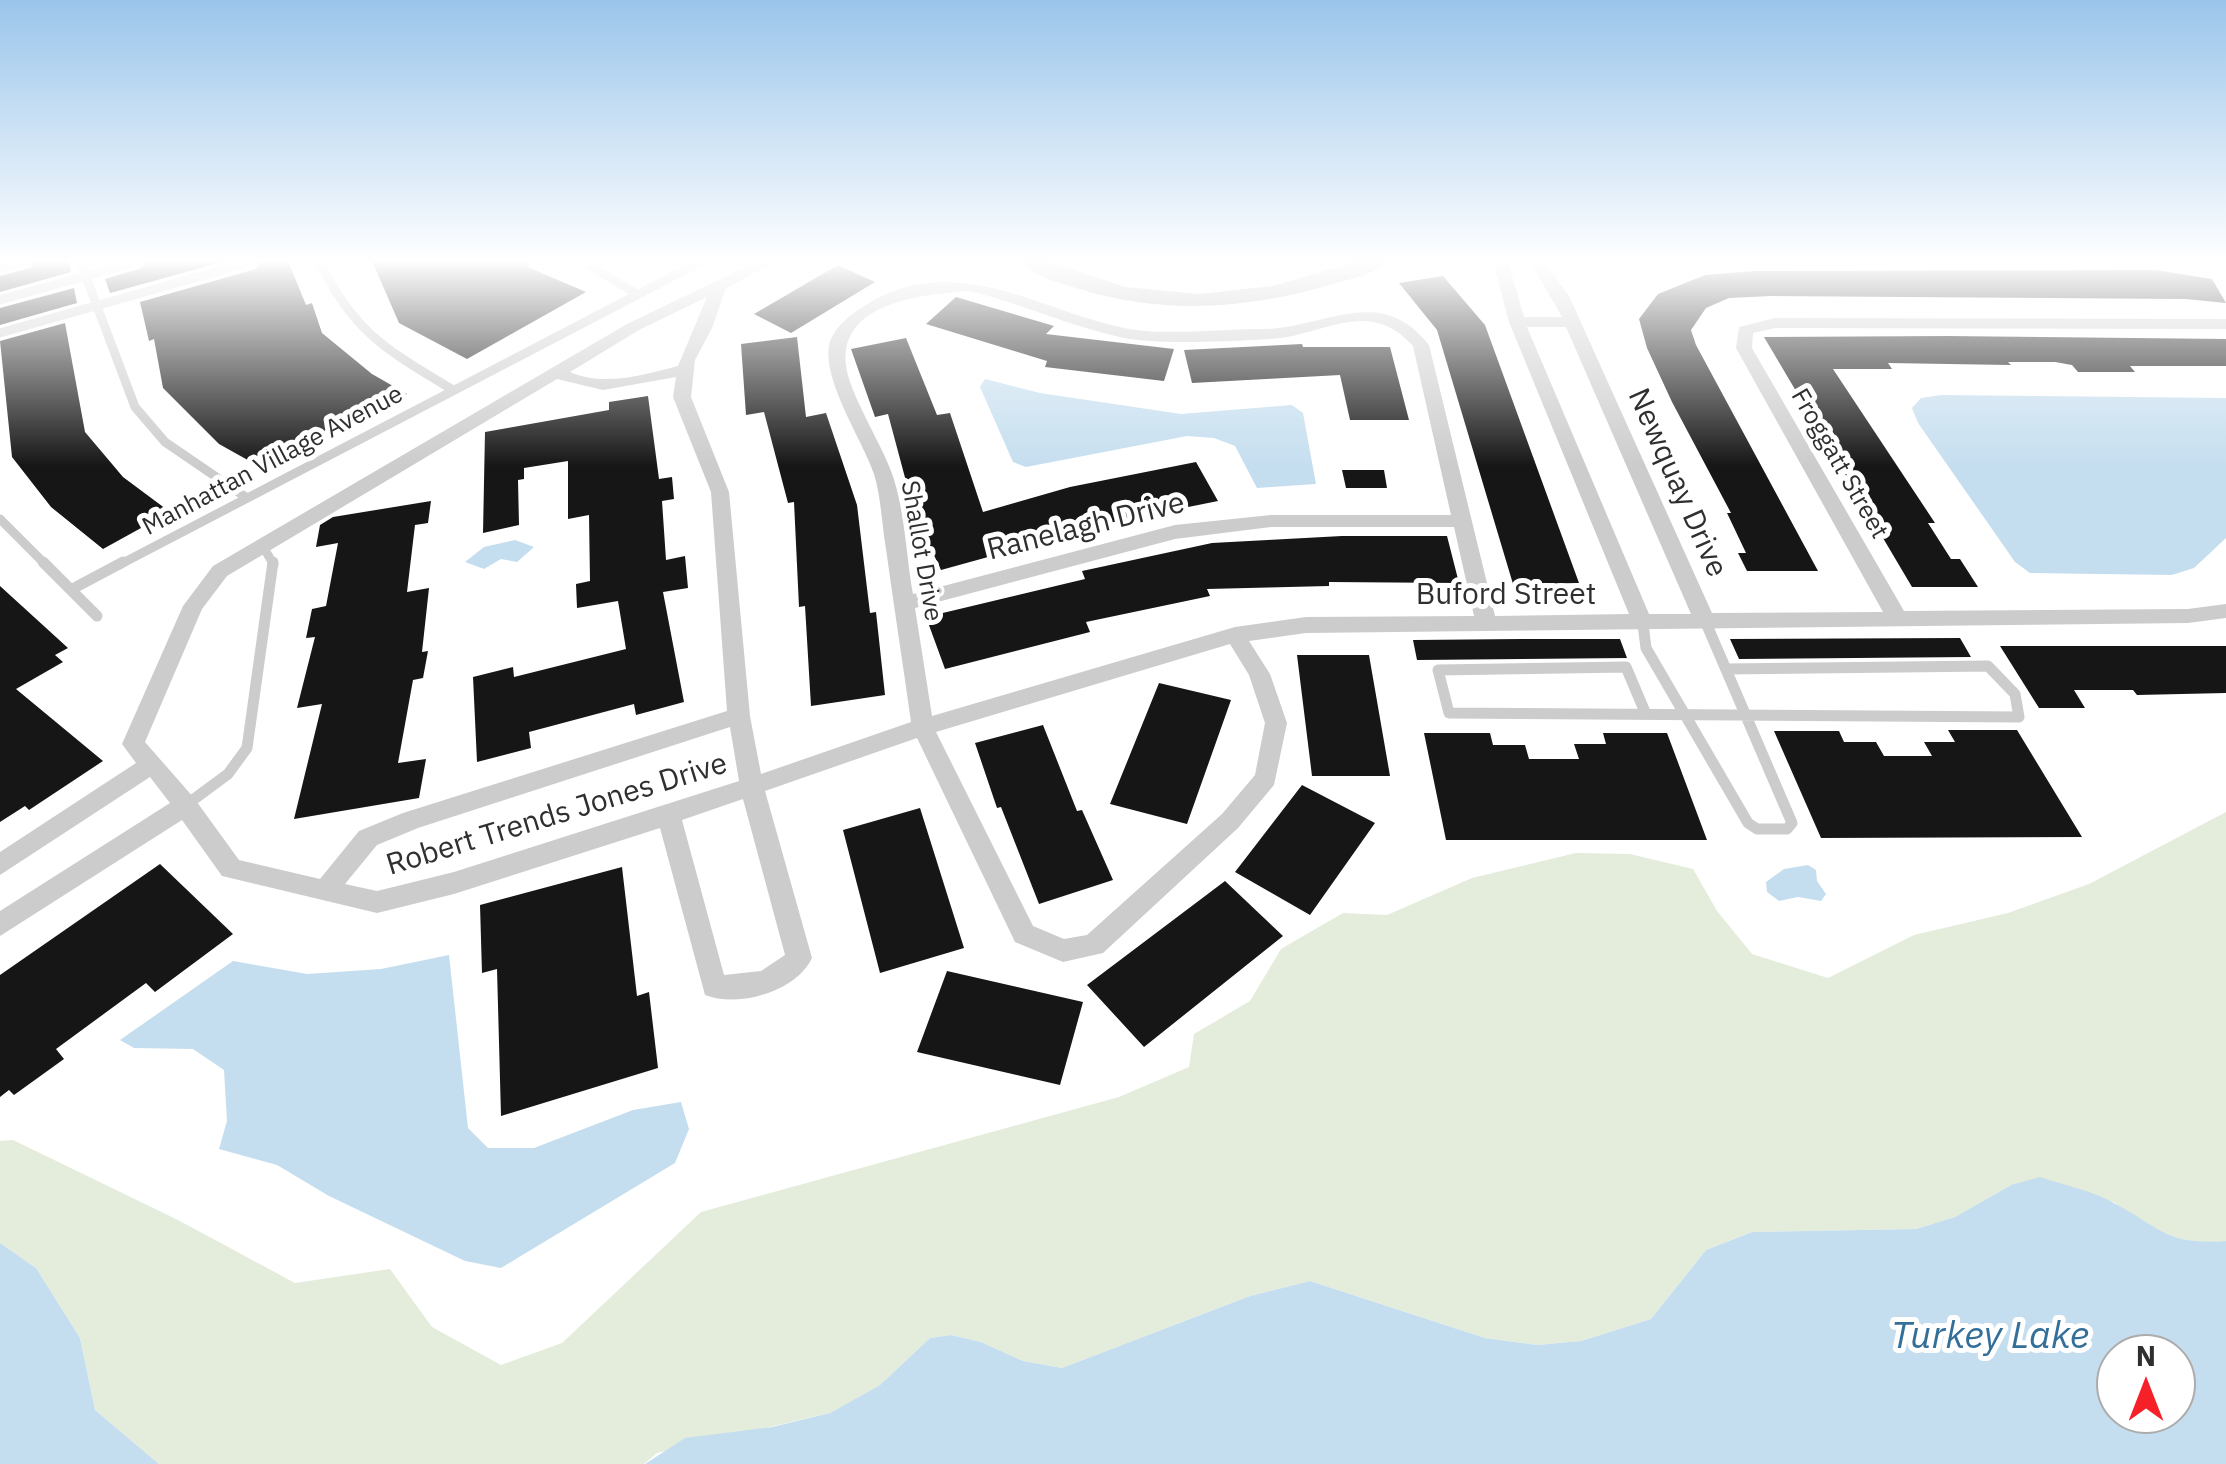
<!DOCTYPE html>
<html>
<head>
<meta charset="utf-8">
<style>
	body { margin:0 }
	#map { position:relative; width:2226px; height:1464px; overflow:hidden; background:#fff; font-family:"IBM Plex Sans",sans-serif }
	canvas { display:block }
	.north { position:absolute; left:2096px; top:1334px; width:100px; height:100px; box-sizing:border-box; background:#fff; border:2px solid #acacac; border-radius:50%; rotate:0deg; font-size:28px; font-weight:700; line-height:40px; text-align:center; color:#2f2f2f }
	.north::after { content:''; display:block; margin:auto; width:35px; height:45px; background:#f62029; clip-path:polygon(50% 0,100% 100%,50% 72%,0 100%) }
</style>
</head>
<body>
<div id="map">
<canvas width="2226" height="1464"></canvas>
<div class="north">N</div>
</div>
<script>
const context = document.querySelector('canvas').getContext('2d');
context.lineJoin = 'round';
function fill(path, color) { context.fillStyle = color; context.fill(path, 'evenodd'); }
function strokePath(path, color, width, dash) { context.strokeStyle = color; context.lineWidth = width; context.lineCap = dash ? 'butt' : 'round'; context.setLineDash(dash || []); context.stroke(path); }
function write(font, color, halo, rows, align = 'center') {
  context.font = font + ' "IBM Plex Sans",sans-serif'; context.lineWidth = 10; context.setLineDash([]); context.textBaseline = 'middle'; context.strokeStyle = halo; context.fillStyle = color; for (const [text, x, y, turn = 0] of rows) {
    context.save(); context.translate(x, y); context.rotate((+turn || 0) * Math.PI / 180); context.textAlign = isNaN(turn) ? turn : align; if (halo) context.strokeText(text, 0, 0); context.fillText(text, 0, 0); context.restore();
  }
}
fill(new Path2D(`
	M2226,812V1241L2193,1243L2151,1229L2114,1202L2011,1185L1955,1217L1916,1229L1752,1232L1706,1250L1651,1319L1581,1341L1537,1345L1485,1338L1310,1281L1250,1296L1062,1368L1023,1361L981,1342L951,1335L930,1338L880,1385L830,1413L657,1453L644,1464H159L95,1410L80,1338L36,1268L0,1243V1141L13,1140L178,1220L295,1283L390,1269L432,1327L501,1365L562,1343L701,1212L1119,1097L1189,1067L1194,1034L1250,1001L1281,949L1343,913L1387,915L1472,878L1576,853L1630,854L1693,869L1717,911L1752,954L1828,978L1914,935L2008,913L2089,884Z`), '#e4eddb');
fill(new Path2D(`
	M985,379L1040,393L1181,414L1292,405L1303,413L1316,484L1257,488L1235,446L1214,438L1187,436L1026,467L1013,462L980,387Z
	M1941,395L2226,398V538L2194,568L2172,575L2030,573L2015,562L1918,423L1912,408L1921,398Z
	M515,540L534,547L517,562L501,559L484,569L465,562L484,547Z
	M1808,865L1816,870L1817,881L1826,894L1821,901L1798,897L1779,901L1767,892L1766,882L1784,869Z
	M449,955L468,1128L488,1148H534L633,1110L681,1102L689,1129L675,1163L501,1268L465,1261L329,1196L277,1165L219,1149L227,1121L224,1070L193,1049L134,1048L120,1040L233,961L307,974L381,969Z
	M2040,1177C2064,1185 2094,1191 2116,1204C2163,1230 2167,1245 2226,1241V1464H645L685,1438L772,1427L830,1413L880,1385L930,1338L951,1335L981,1342L1023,1361L1062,1368L1250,1296L1310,1281L1485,1338L1537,1345L1581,1341L1651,1319L1706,1250L1752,1232L1916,1229L1955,1217L2011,1185ZM2116,1354H2176V1414H2116Z
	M0,1243L36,1268L80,1338L95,1410L159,1464H0Z`), '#c5deef');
fill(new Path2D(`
	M35,261H69L71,272L0,292V276L30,268Z
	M147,261H226L110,293L105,279L142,268Z
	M262,261H288L306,305L312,303L322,333L372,374L407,394L351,425L343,420L262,468L219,444L163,388L154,339L149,341L140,302L256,269Z
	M372,261H525L530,268L586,292L467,359L399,323Z
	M838,265L875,282L791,333L754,314Z
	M2124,270H2156L2212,279L2226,303L2186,299L1770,296L1729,298L1706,308L1691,330L1696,345L1818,571H1747L1738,553H1746L1727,513H1731L1672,402L1647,348L1639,319L1658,294L1705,275L1754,271Z
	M1443,276L1485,325L1579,583L1513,584L1437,330L1399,283Z
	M74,288L77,303L0,325V308Z
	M956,297L1054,326L1046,334L1174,349L1164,381L1045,367L1047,361L926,324Z
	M65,323L85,432L123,477L170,512L103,549L51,507L12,457L0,341Z
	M1948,336L2226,339V366H2130L2135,372H2078L2072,365L2055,362H2008L2011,365L1888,363L1892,369H1833L1935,523H1928L1951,559H1960L1978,587H1912L1764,337Z
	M797,337L806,417L826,413L857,505L870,613L876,612L885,695L811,706L805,606L799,607L794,502L788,503L764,412L746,415L741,344Z
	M906,338L937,415L950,413L983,512L1070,487L1196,462L1218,501L1074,530L1075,533L941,570L915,515L888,414L875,417L851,349Z
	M1302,344L1303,347H1390L1409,420H1350L1340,375L1192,383L1184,350Z
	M648,396L659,479L672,477L674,499L662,501L666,560L685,556L688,588L663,592L684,702L636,715L634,704L529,732L531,748L477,762L473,677L513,667L514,677L626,649L618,601L577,608L576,584L590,581L589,515L568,519V461L524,468V479L518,480L519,525L483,533L485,432L609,410V402Z
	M1342,470H1384L1387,488H1346Z
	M431,501L428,523L415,525L407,592L429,588L422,652L428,651L423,678L413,680L398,763L426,759L419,798L294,819L322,704L297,708L315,637L306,638L312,609L326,606L338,543L316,547L320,525L333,517Z
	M1342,536H1447L1459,583L1329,582V586L1207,589L1210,596L1086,622L1090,632L945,669L926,617L1085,579L1082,571L1212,543Z
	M0,586L68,648L55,655L63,662L16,689L103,761L29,810L25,806L0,822Z
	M1960,638L1971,657L1739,659L1730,639Z
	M1522,639H1620L1627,658L1417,660L1413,640Z
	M2000,646H2226V693L2137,695L2133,690H2074L2085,708H2039Z
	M1297,655H1369L1390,776H1312Z
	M1159,683L1231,700L1187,824L1110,804Z
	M1043,725L1077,811L1082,810L1113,880L1039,904L1001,807L997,808L975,743Z
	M1948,730H2017L2082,837L1821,838L1774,731H1839L1844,742H1876L1884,756H1932L1924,742H1955Z
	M1424,733H1490L1493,745H1525L1529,759H1579L1574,744H1606L1603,733H1667L1707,840H1446Z
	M1302,785L1375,823L1310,915L1235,872Z
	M920,808L964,948L880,973L843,830Z
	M160,864L233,934L155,992L146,983L56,1049L64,1059L14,1095L9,1090L0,1097V975Z
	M622,867L637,996L649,992L658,1068L501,1116L497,969L482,973L480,905Z
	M1225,881L1283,936L1144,1047L1087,985Z
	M947,971L1083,1002L1060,1085L917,1052Z`), '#161616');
strokePath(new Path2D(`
	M80,261L135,407L165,442L247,498
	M319,261C354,333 387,350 453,390
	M582,261L637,294
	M0,268L27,261
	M0,300L139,261
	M0,333L254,261
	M0,519L46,565
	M262,545L274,565
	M119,565L702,261`), '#ccc', 9);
strokePath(new Path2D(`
	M43,562L97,616
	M76,587L123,562
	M1643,624L1646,648L1748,823L1757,829H1787L1792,823L1706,623
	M1645,712L1626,667L1438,670L1449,713L2019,717L2015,694L1988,666L1726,669
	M186,805L228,774L247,748L273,562`), '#ccc', 11);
fill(new Path2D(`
	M758,261H777L726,288L712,328L695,360L691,397L729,492L750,716L761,774L911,722C903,665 894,607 886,549C882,525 881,497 874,474C863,440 817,373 831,339C838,323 855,311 869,303C957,251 1038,310 1124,328C1161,336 1221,329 1261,329C1324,329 1380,282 1429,345L1495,616L1629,614L1509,322L1493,261H1508L1524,317H1562L1530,261H1544L1569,296L1712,613L1883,612L1736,348L1739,327L1775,318L2226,319V329L1775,328L1753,333L1752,348L1904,611L2188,609L2226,604V618L2188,623L1306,633L1249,641L1270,674L1287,723L1274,785L1238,828L1103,953L1063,962L1015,942L917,738L765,791L812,958C796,992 738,1008 705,995L660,828L454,894L377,913L222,876L182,820L0,936V911L170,803L150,777L0,875V852L136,763L122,744L183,606L213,566L627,324ZM970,291C1023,304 1071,327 1124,338C1157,345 1234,341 1270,339C1324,336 1368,296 1413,346L1451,515H1271L1175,525L913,594C906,555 905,508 891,471C881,443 848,391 846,365C839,301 926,294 970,291ZM707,297L678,366C643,375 604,387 570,372L639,330ZM1527,327H1566L1691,614H1649ZM676,377L673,397L711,492L727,711L403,813L359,831L320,879L239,860L194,798L145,742L202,609L227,576L557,379L603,390ZM1271,527H1454L1474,616L1306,617L1235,627L932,716L915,608L1175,539ZM1230,644L1249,675L1265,723L1255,775L1222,814L1087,935L1064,939L1033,926L936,732ZM730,727L739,781L454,872L377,891L345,884L377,845L418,828ZM743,799L785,955L761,971L724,975L682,820Z`), '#ccc');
fill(new Path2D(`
	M1022,261H1047L1125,287L1199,294L1272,286L1358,261H1388C1377,273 1355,278 1340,282C1252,309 1164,316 1076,288C1057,282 1035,277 1022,261Z`), '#b9b9b9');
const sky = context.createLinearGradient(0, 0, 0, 466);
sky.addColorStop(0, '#9ac5eb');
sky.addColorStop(0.56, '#fff');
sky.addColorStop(1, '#ffffff00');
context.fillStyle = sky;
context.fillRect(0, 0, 2226, 466);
write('25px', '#2f2f2f', '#fff', [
	["Manhattan Village Avenue",273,461,-28],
	["Froggatt Street",1839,464,60],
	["Shallot Drive",921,551,80]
]);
write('30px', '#2f2f2f', '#fff', [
	["Newquay Drive",1677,483,66],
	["Ranelagh Drive",1086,527,-14],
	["Buford Street",1506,595],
	["Robert Trends Jones Drive",557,815,-17]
]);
write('italic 38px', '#346f99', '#fff', [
	["Turkey Lake",1990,1337]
]);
</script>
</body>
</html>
